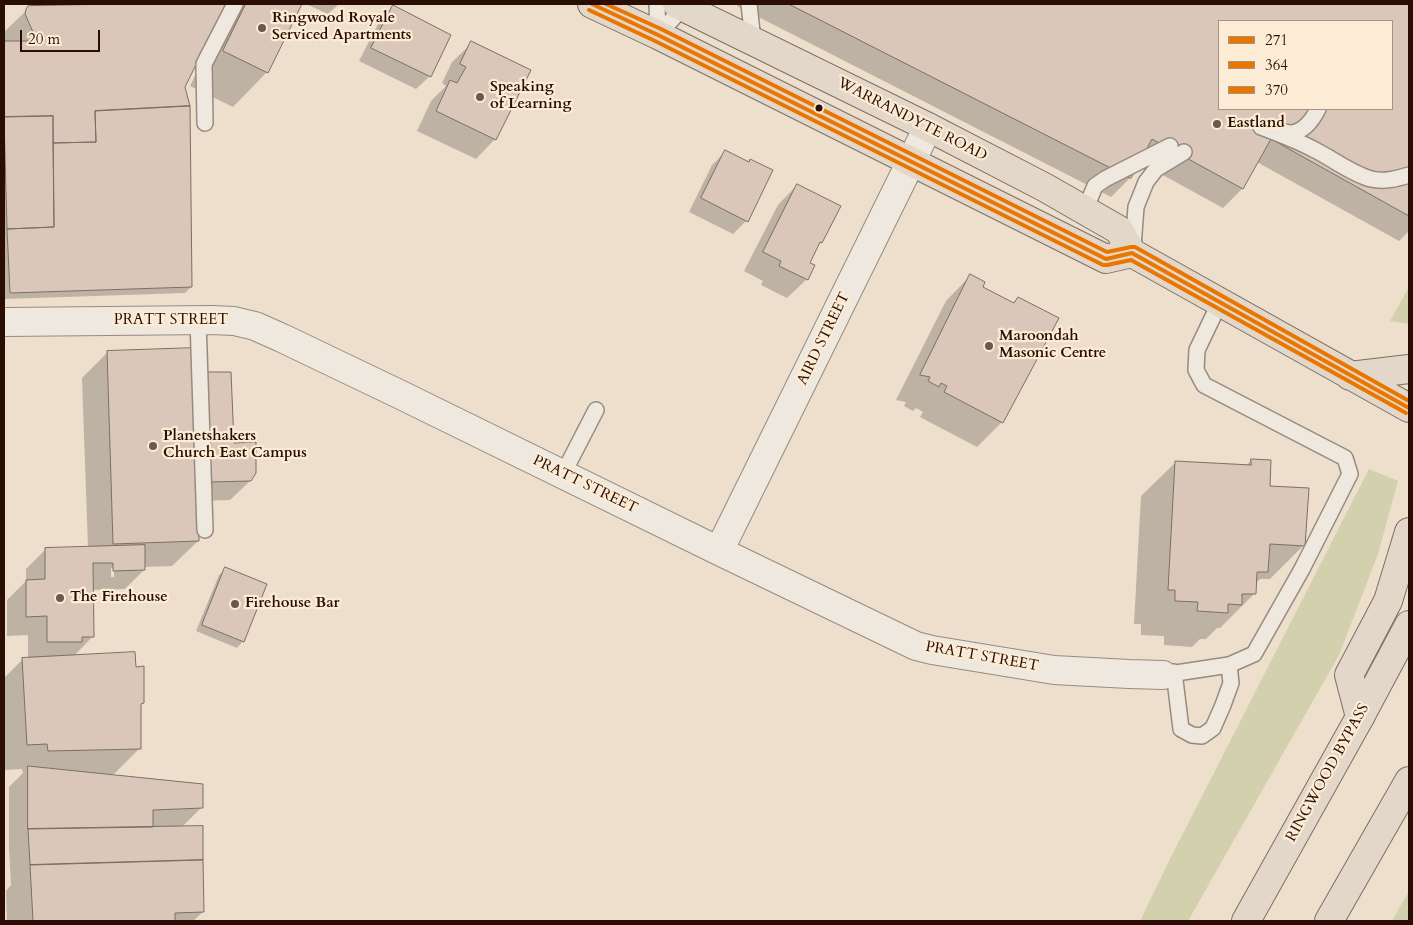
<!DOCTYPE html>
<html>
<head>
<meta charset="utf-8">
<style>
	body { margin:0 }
	#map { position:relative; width:1413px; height:925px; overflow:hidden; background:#eddfcc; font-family:Cardo,serif }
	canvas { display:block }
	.frame { position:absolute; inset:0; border:5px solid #2b0e03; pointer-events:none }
	.legend { position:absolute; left:1218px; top:20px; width:175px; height:90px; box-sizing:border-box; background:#fcecd5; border:1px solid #a89381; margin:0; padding:6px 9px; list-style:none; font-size:15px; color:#2b0e03 }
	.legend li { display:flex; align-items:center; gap:10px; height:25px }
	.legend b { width:25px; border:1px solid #a89381 }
	.scale { position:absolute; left:20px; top:30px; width:80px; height:22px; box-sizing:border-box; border:2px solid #2b0e03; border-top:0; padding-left:6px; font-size:15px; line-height:18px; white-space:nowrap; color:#2b0e03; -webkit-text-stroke:4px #fcecd5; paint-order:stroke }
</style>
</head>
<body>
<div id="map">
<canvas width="1413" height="925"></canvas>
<div class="frame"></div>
<ul class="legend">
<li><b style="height:6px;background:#ea7600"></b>271</li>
<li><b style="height:6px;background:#ea7600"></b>364</li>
<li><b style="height:6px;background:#ea7600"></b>370</li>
</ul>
<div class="scale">20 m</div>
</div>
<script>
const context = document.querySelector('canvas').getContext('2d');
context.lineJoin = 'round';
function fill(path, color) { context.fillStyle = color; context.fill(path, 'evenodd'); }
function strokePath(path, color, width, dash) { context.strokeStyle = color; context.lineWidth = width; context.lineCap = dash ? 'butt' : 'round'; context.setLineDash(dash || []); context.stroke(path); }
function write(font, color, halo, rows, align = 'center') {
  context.font = font + ' Cardo,serif'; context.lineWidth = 4.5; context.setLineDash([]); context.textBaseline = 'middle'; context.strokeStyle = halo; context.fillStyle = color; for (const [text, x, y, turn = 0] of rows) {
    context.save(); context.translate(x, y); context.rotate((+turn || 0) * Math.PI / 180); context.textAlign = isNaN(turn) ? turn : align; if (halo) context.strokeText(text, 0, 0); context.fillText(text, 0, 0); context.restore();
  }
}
fill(new Path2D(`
	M1409,287V324L1390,321Z
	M1369,469L1398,481L1378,554L1339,655L1188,921H1140L1170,859Z
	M1409,891V921H1392Z`), '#d2d0ad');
fill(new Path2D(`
	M125,4H225L184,87L191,287L185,293L4,299V32L29,8Z
	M229,4H301L267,72L233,107L190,86Z
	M306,4H339L328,14Z
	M739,4H1409V231L1399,241L1257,162L1242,189L1223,208L1139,162L1130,178L1111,197L737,6ZM1219,21H1392V109H1219Z
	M393,6L430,76L416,89L359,61L380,20Z
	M472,43L495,139L476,159L417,131L431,101L446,86L442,83L452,62Z
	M725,152L748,163L750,160L746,221L733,234L689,212L712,165Z
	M797,185L839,206L821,243L816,247L808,264L807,279L787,298L761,285L763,281L744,271L778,205Z
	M971,275L981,288L1012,304L1018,298L1002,422L977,447L920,417L923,412L916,408L913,411L904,406L906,402L896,400L946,301Z
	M107,353L233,444L250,481L230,500L197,501L198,541L172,566L144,567V570L125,589L92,590L93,636L73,657L135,668L143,702L139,706V749L114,774H108V776L202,807L181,828L203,912L193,921H7L6,891L11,885L9,849V787L23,773L22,769L4,770V678L23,659H28V635L7,636V600L26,581V569L46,549L88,548L82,378ZM111,568H114V577H111Z
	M1251,460L1304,545L1270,579H1260L1255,584L1254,594L1220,628H1217L1206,639H1200L1192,647L1164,645V636L1141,635V624H1134L1141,496L1176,462L1246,466Z
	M226,569L243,641L237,648L196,631L219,575Z`), '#0003');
const building = new Path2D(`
	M115,4H226L185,87L190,106L95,111L96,142L53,143V116L4,117V41H34L33,32L25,14L26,9L28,6Z
	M246,4H302L268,73L223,51Z
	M789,4H1409V216L1271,139L1243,189L1152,139L1131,178ZM1219,21H1392V109H1219Z
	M393,5L451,35L431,77L371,48Z
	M471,41L531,70L496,140L436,111L450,80L457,83L466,67L460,64Z
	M190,106L192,287L10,293L7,229L54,227L53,143L96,142L95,111Z
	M53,116L54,227L7,229L4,117Z
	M725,150L749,162L750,159L773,170L748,222L701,198Z
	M797,184L841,206L822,243L820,242L810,263L815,265L808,280L779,266L781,261L763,252Z
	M970,274L985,282L983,287L1014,303L1018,297L1059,318L1003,423L944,392L947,386L941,383L939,387L928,381L930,377L920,375Z
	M195,348L199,541L113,544L107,351Z
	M207,372H231L234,443L256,442V473L251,481L210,482Z
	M1251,459L1271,460L1270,486L1309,488L1305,546L1270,544L1268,572H1257L1256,594H1242V605L1228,604V613L1197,611L1198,602L1175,601V590H1168L1175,461L1251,465Z
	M145,545V570L113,571V563H93L94,637H82V642H47V616L26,617V580L45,579V548Z
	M225,567L267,584L244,642L202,625Z
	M135,652L136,667L144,666V703L141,704V749L48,751L47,744L27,745L22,658Z
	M28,766L203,784V808L153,810V827L28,829Z
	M203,826V860L30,865L28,829Z
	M203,860L204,912L175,913V921H33L30,865Z`);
fill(building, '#dac7b9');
strokePath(building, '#7b6f65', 1);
const service = new Path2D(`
	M657,4L658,35
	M749,4L753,41
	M658,35L686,4
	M205,123L204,64L235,4
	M1261,127C1280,134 1298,141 1315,150C1333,159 1352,174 1371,179C1384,182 1396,179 1409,175
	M1280,131C1284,132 1288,133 1292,133C1304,131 1313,119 1318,109
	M1085,210L1095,186L1105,179L1170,146
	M1133,247L1136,207L1146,182L1156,169L1184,152
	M198,320L205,530
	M563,474L596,410
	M1174,672L1181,729L1192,735L1202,736L1213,728L1223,705L1231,683L1229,665
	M1163,675L1229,665L1254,654L1302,569L1350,474L1345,458L1204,385L1196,370L1197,350L1220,302`);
const minor = new Path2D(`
	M4,322L211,320L234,321L255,326L282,338L399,394L719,551L916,646L932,650L1054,670L1129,674L1163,675
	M719,551L928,127`);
const primary = new Path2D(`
	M592,4L658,35L1106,259L1132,253
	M677,4L928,127L1044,187L1119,230L1132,253L1409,408
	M1350,376L1409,369
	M1360,717L1349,675L1388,601L1409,532`);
const trunk = new Path2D(`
	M1246,921L1360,717L1409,625
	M1329,921L1409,781`);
strokePath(service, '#978b80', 18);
strokePath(minor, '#978b80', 30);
strokePath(primary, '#7b6f65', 30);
strokePath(trunk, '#7b6f65', 30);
strokePath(service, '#efe8df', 15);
strokePath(minor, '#efe8df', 28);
strokePath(primary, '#e2d7c9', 28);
strokePath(trunk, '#e2d7c9', 28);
strokePath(new Path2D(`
	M592,4L658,35L1106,259L1132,253L1409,408`), '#ea7600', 4);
strokePath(new Path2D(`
	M589,10L655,41L1103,265H1107L1131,260L1406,413`), '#ea7600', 4);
strokePath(new Path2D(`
	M606,4L661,29L1107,252L1131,247H1135L1409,401`), '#ea7600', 4);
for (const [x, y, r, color] of [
	[262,28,5,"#6f5749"],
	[480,97,5,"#6f5749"],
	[819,108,4.5,"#2b0e03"],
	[1217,124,5,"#6f5749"],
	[989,346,5,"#6f5749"],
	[153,446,5,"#6f5749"],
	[60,598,5,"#6f5749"],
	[235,604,5,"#6f5749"]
]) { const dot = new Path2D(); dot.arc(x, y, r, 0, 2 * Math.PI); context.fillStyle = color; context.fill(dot); strokePath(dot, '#fcecd5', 2); }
write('bold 15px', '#2b0e03', '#fcecd5', [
	["Ringwood Royale",272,19],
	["Serviced Apartments",272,36],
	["Speaking",490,88],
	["of Learning",490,105],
	["Eastland",1227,124],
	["Maroondah",999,337],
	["Masonic Centre",999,354],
	["Planetshakers",163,437],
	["Church East Campus",163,454],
	["The Firehouse",70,598],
	["Firehouse Bar",245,604]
], 'left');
write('15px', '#2b0e03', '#fcecd5', [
	["WARRANDYTE ROAD",912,120,27],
	["PRATT STREET",171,321],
	["AIRD STREET",824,339,-64],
	["PRATT STREET",585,485,26],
	["PRATT STREET",982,657,10],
	["RINGWOOD BYPASS",1328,773,-61]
]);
</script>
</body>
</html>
